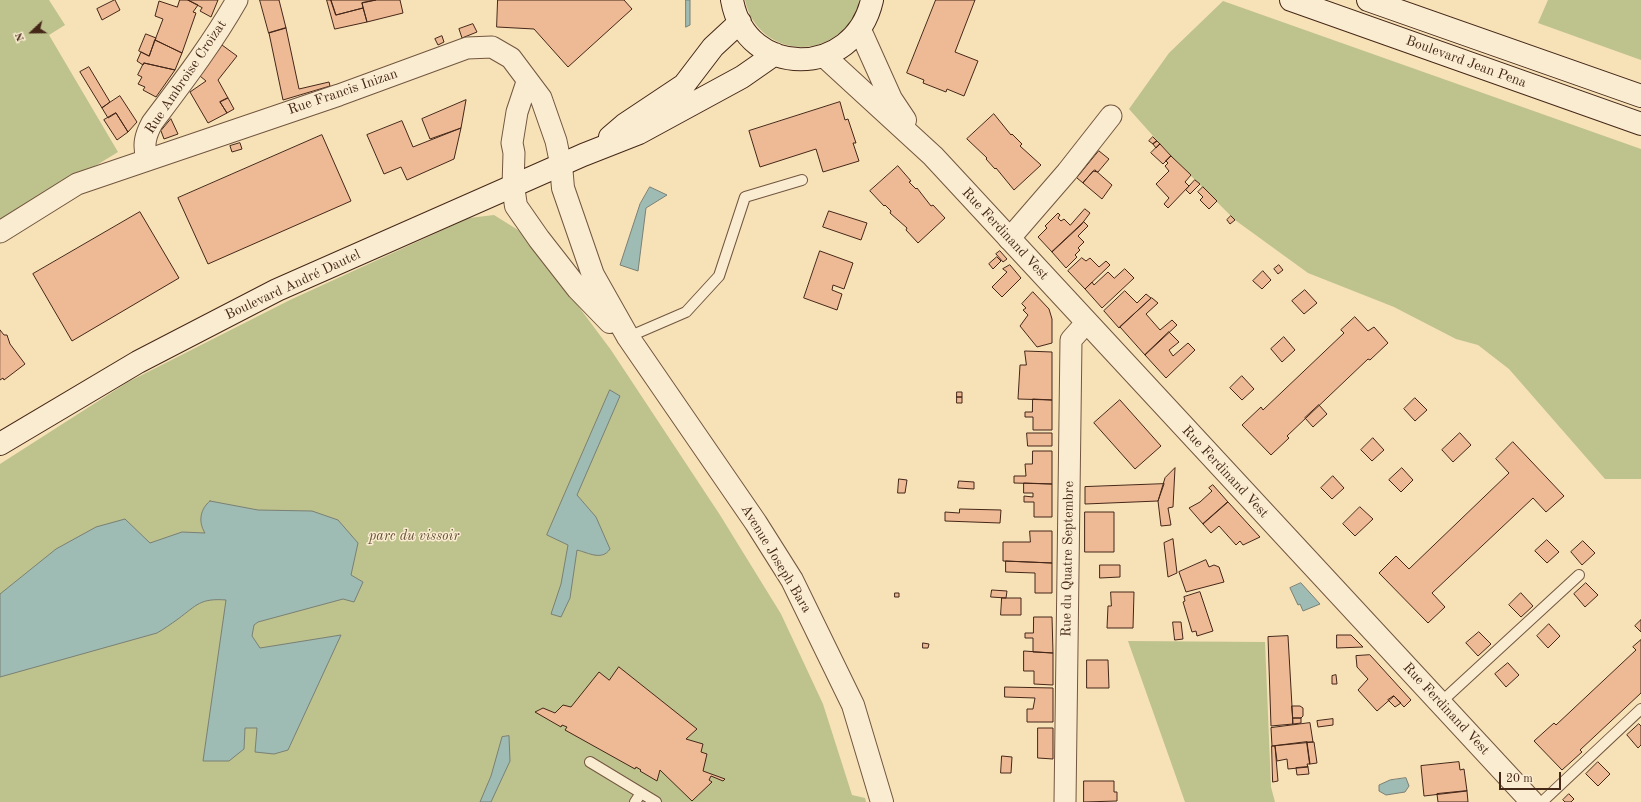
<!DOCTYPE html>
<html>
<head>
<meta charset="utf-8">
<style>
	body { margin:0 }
	#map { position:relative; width:1641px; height:802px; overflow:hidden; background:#f7e1b7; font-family:"Old Standard TT",serif }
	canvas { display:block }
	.north { position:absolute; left:12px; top:12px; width:40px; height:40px; -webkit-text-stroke:3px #faecd0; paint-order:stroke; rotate:248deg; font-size:11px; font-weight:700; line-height:16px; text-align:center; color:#452718 }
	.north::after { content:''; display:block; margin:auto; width:14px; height:18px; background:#452718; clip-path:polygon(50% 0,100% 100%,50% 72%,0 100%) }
	.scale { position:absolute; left:1499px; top:772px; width:62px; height:18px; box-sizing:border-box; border:2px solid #452718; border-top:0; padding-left:5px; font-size:12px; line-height:14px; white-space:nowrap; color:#452718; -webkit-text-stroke:3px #faecd0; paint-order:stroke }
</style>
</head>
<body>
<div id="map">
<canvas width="1641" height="802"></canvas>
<div class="north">N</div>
<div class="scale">20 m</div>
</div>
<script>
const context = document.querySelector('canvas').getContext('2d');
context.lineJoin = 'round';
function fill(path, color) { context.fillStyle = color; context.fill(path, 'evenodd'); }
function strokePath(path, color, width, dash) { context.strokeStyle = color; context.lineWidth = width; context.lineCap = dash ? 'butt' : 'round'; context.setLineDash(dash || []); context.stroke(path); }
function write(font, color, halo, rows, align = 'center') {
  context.font = font + ' "Old Standard TT",serif'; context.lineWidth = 3; context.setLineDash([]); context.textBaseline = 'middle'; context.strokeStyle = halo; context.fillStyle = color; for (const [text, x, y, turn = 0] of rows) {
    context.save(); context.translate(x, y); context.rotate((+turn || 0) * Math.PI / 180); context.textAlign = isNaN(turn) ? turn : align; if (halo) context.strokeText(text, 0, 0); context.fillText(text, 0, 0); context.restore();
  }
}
fill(new Path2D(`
	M0,0H49L65,25L49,35L118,152L0,224Z
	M745,0H859C858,10 852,20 846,27C813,63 755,48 745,0Z
	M1548,0H1641V60L1538,23Z
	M1223,1L1641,149V479H1605L1509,369L1478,345L1456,339L1394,307L1308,273L1235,220L1171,156L1129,109L1169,53Z
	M494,215L518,230L546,263L611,350L720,515L781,614L823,704L852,795L865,798L866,802H0V464L128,382L290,300L469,218Z
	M1128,641L1265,642L1271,787L1275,802H1185Z`), '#bec28d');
const water = new Path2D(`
	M686,0H690V25L686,27Z
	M650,187L667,195L646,208L638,271L620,265L640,204Z
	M610,390L620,396L577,495L596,517L610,549C602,561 589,553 577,550L570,598L561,617L551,614L561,584L568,545L547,535Z
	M210,501L258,510L312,511L338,520L358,543L351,575L363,582L354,602L343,599L258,622L254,625L252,636L260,648L341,635L288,750L274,754L255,752L257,728H245L244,749L229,761H203L226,600C200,598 197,605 178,619C171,624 164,629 157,633L0,677V594L56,549L96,527L125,519L150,543L182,532L205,533C198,522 200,509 210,501Z
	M1301,583L1320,604L1303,611L1300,604L1298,605L1290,588Z
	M509,736L510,761L491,802H480L491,776L502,737Z
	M1406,778L1409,786L1405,792L1386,795L1379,791V785L1390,780Z`);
fill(water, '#9ebcb3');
strokePath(water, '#7a8075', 1);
const building = new Path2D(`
	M115,0L120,10L102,20L97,9Z
	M180,0H188L198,5L193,12L196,13L182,53L155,40L163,19L155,16L159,1L177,7Z
	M188,0H218L211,17L200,11L202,8Z
	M260,0H279L286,28L269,33Z
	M327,0H331L336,15L363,8L367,22L335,29Z
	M331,0H376L362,3L363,8L336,15Z
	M376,0H400L403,13L367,22L362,3Z
	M498,0H624L632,9L568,67L534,29L497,27Z
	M936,0H975L955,52L978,61L964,96L947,89L946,92L923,83L924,80L907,73Z
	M473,24L477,32L462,38L459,29Z
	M286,28L299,89L329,82L330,86L283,100L269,33Z
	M146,34L156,38L149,56L139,51Z
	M442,36L444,42L438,45L435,39Z
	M155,40L182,53L175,70L144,63L143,65L137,61L141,52L149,56Z
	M222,45L237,56L218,80L228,98L220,102L227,113L208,123L190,92L206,81L200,76Z
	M144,63L175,70L156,97L143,90L145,87L138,84L142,77L138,75Z
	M89,67L110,102L102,108L80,72Z
	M120,96L137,122L128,132L116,113L108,118L102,108Z
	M228,98L234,109L227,113L220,102Z
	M466,100L461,128L430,139L422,119Z
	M840,102L845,120L848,119L856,143H853L859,161L823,172L816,149L760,167L749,131Z
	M116,113L128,132L117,140L104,120Z
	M994,114L1011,135L1012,134L1022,144L1020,146L1041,165L1014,190L996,168L995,169L986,159L987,158L967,139Z
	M171,119L178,134L164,139L161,131Z
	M402,121L413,147L461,128L454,159L407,180L401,167L384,174L367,135Z
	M322,135L351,201L208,264L178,198Z
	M1153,137L1157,141L1153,144L1149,141Z
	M1157,141L1160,144L1156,148L1153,144Z
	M240,143L242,149L232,152L230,146Z
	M1160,144L1171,156L1163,164L1151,153Z
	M1099,151L1109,159L1098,172L1093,171L1083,183L1077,178Z
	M1171,156L1191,175L1185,182L1189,186L1168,208L1164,204L1169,198L1156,184L1169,171L1165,166L1168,163L1166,161Z
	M898,166L911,181L909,182L916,189L917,188L931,206L933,205L945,218L918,243L906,230L907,228L890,213L891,211L885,205L884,206L870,191Z
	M1095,170L1112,185L1102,199L1083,183Z
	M1195,180L1200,184L1190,194L1186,190Z
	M1203,187L1217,201L1209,209L1200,200L1203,197L1198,192Z
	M1085,209L1090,213L1081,225L1052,252L1038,237L1047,228L1045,226L1058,213L1060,215L1058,218L1061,221L1064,219L1070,225Z
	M829,211L867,223L861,240L823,227Z
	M140,212L179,278L72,341L33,274Z
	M1231,216L1235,220L1230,224L1227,220Z
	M1084,222L1088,226L1078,236L1084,242L1078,248L1080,250L1075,255L1077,257L1066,268L1052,252Z
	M820,251L853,263L844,289L833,285L832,290L842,294L837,310L804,298Z
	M1000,251L1007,259L1003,262L996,254Z
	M997,257L1001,261L993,269L989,264Z
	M1082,258L1086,261L1090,258L1099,267L1106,261L1110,265L1085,289L1068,271Z
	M1010,265L1021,278L1002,297L992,287L1007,272L1003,269Z
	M1279,265L1283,270L1278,274L1274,269Z
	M1125,269L1134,278L1102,308L1085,289L1092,282L1094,285L1108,272L1114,278Z
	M1263,271L1271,280L1262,289L1253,281Z
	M1305,290L1317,303L1304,314L1292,301Z
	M1125,291L1137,303L1146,294L1151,298L1119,328L1104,311Z
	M1033,292L1049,309L1052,319V343L1037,347L1020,326L1028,315L1023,310L1026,308L1022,304Z
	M1152,298L1158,303L1146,314L1160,330L1172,320L1177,325L1145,355L1120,327Z
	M1355,317L1368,331L1374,327L1388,343L1370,360L1368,359L1287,436L1289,438L1271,455L1242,425L1261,407L1263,410L1344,333L1341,330Z
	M0,330L4,335H7L10,344L25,364L4,380L3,378L0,380Z
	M1169,332L1179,342L1169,350L1173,356L1188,343L1195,350L1166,378L1145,355Z
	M1284,337L1295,350L1282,362L1271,349Z
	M1025,351L1052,352V400L1018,399L1020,365H1026Z
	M1242,376L1254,389L1242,400L1230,388Z
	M957,392H962V397H957Z
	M957,397H962V403H957Z
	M1415,398L1427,410L1415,421L1404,409Z
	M1033,399L1052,400V430H1033V417H1025V412H1032Z
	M1120,400L1161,446L1135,469L1094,423Z
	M1319,405L1327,414L1313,427L1305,418Z
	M1027,433H1052V446H1028Z
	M1460,433L1471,445L1453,462L1442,450Z
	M1373,438L1384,450L1372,461L1361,450Z
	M1513,442L1564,496L1546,512L1533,498L1432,593L1445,607L1428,623L1379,573L1396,556L1409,569L1509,473L1496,459Z
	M1033,451H1052V484L1014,483V476H1026L1025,464H1032Z
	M1175,468L1173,507L1168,508L1171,525L1161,526L1158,501L1165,478Z
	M1402,468L1413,480L1401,492L1389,480Z
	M1333,476L1344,488L1332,499L1321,488Z
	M899,479L907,480L905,493H898Z
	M959,481L974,482V489L958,488Z
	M1024,483L1052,484V517H1034V502H1024V496L1033,497V493H1024Z
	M1164,484L1158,501L1085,504V487Z
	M1213,485L1228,502L1203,524L1189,508L1200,502L1212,491L1209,488Z
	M1228,502L1260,537L1243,545L1240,541L1236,545L1219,526L1211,533L1203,524Z
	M1360,507L1373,519L1355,536L1343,524Z
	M960,509L1001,510L1000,523L945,521V512L959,513Z
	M1085,512H1114V552H1085Z
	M1030,531H1052V563L1003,561V542H1030Z
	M1173,539L1177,573L1168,577L1164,543Z
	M1547,540L1559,552L1547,563L1535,551Z
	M1583,541L1595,553L1582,565L1571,552Z
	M1206,560L1209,567L1214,565L1219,567L1224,582L1186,592L1179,572Z
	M1006,561L1052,563V593H1035V573L1006,572Z
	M1100,565H1120V577L1100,578Z
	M1586,583L1598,595L1585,607L1574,594Z
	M992,590L1007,591L1006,598L991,597Z
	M1111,592H1134L1133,628H1107L1108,606H1111Z
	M1200,592L1213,631L1197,636L1196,631L1192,632L1183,602L1185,601L1184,597Z
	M895,593H899V597H895Z
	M1521,593L1533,606L1521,617L1509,605Z
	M1002,598H1021V615H1001Z
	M1034,617H1052L1053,653L1033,652V638H1025V633H1033Z
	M1641,620V632L1635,626Z
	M1173,622H1181L1183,639L1175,640Z
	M1549,624L1560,636L1548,648L1537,636Z
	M1479,632L1491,644L1478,656L1466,643Z
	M1337,635H1351L1363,647L1337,648Z
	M1288,636L1293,724L1271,726L1268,637Z
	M1641,640V693L1580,750L1582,752L1562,770L1534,741L1554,723L1556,725L1636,650L1633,647Z
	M923,643L929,644L928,648H923Z
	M1024,651L1053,653V685L1034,684V671H1024Z
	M1370,655L1411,700L1404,707L1394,696L1377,711L1358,690L1368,679L1357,667L1356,656Z
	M1087,660H1108L1109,688H1087Z
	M1508,663L1519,675L1506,687L1495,674Z
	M619,667L697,729L686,739L703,744L701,752L707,754L703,771L725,779L723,781L711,776L709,780L712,782L692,801L660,770L657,781L640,771L641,770L636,767L635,769L565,730L567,727L562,725L561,727L535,712L543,708L555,713L563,705L571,707L599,672L609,680Z
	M1336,675L1337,684H1332V676Z
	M1005,687L1053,688V722H1027V709H1033L1035,698L1005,697Z
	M1394,696L1401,703L1395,707L1388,700Z
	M1292,706H1300L1303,708V716L1301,718H1293Z
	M1293,718H1301V723L1293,724Z
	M1333,719V725L1318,727L1317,721Z
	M1310,723L1313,742L1272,746L1271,728Z
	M1639,724L1641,726V745L1638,748L1627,735Z
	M1038,728H1053V759L1038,758Z
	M1307,742L1310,764H1307L1308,767L1288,769L1287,759L1277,761L1275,746Z
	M1307,742H1314L1317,763L1310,764Z
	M1272,746H1275L1278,781L1273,782Z
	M1002,756L1012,757L1011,773H1001Z
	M1459,762L1460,770L1464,769L1467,791L1424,796L1421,766Z
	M1598,762L1610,774L1598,786L1586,774Z
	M1308,767L1309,774L1297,775L1296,768Z
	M1084,781H1114V792H1117V801L1084,802Z
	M1467,791L1468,802H1438L1437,794Z
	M1569,794L1574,799L1571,802H1565L1563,800Z`);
fill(building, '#eeb995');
strokePath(building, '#452718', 1);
const service = new Path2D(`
	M628,337L686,312L719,276L745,197L802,180
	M1440,703L1579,575
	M590,762L656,802
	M635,802L641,793
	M1542,802L1641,709`);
const minor = new Path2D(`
	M147,159C143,145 145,136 152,123C182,83 212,44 237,0
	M513,186L514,153L512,143L517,112L527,82
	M0,232L77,184L339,95L467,48L492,47L511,58L541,98L556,141L561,165
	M1009,239L1067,172L1111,116
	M1065,802L1071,340L1086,323`);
const tertiary = new Path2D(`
	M860,30L891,99L905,120
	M824,56L933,156L1532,802
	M561,165L563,188L593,275L628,337L756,523L792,580L853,705L882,802
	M513,186L516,206L539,239L578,289L610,322`);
const secondary = new Path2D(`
	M732,0C746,79 854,79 872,0
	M1291,0L1641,124
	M1368,0L1641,96
	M610,137L624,125L684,85L713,47L740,22
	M0,444L138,362L277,290L583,155L639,133L742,77L775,54`);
strokePath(service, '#725640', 12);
strokePath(minor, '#725640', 23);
strokePath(tertiary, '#725640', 24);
strokePath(secondary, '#452718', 24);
strokePath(service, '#faecd0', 10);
strokePath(minor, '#faecd0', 21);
strokePath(tertiary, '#faecd0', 22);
strokePath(secondary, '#faecd0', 22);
write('14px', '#452718', '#faecd0', [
	["Boulevard Jean Pena",1466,62,20],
	["Rue Ambroise Croizat",186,77,-56],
	["Rue Francis Inizan",343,92,-19],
	["Rue Ferdinand Vest",1005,234,47],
	["Boulevard André Dautel",293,285,-25],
	["Rue Ferdinand Vest",1225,472,47],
	["Avenue Joseph Bara",776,559,59],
	["Rue du Quatre Septembre",1068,559,-89],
	["Rue Ferdinand Vest",1446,709,47]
]);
write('italic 14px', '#634e35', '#faecd0', [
	["parc du vissoir",414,536]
]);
</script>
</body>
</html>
